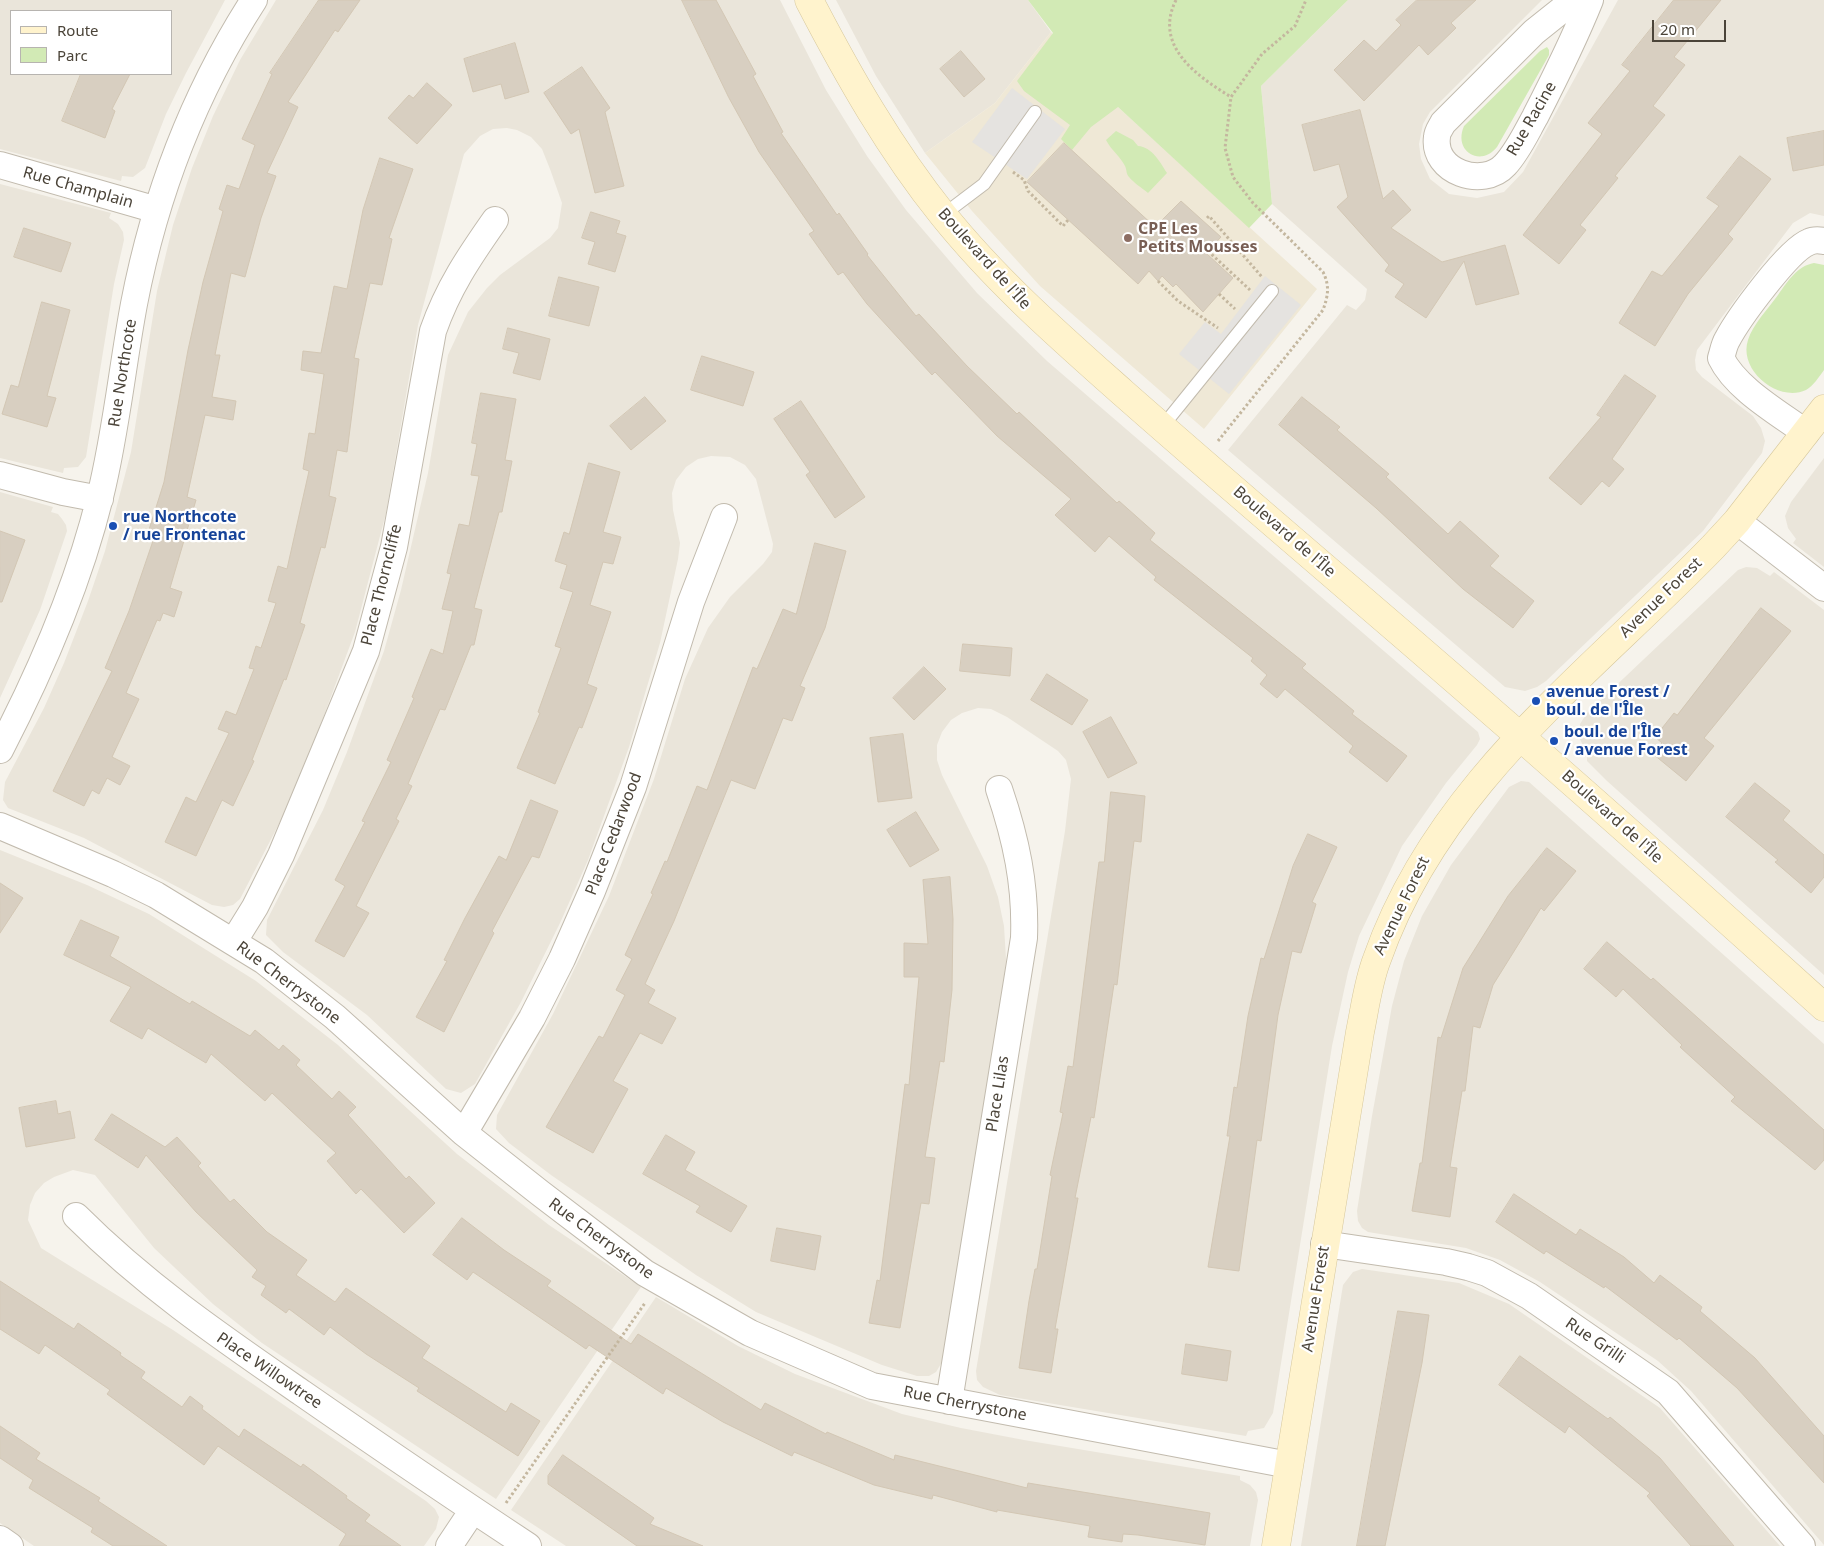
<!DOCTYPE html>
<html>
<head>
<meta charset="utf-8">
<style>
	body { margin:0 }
	#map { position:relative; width:1824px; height:1546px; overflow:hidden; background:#f6f3ec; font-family:"Noto Sans",sans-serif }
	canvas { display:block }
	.legend { position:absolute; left:10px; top:10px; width:162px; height:65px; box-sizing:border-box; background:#fff; border:1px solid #b7b4b0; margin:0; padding:6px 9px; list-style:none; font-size:15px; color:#4b4439 }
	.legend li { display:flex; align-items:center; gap:10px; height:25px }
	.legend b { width:25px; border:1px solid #b7b4b0 }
	.scale { position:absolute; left:1652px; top:20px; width:74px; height:22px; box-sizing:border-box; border:2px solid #4b4439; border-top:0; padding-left:6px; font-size:15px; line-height:18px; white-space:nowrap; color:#4b4439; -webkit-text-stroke:4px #fff; paint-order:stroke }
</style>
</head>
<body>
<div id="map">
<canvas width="1824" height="1546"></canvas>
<ul class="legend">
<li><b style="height:6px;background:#fff3cd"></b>Route</li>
<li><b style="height:14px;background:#d2eab5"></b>Parc</li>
</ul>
<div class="scale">20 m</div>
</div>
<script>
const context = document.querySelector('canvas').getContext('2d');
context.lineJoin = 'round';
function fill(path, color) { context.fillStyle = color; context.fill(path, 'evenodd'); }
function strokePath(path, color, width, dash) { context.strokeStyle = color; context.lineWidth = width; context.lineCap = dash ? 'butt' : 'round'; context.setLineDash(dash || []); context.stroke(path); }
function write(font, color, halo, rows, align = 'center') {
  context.font = font + ' "Noto Sans",sans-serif'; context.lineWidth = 4.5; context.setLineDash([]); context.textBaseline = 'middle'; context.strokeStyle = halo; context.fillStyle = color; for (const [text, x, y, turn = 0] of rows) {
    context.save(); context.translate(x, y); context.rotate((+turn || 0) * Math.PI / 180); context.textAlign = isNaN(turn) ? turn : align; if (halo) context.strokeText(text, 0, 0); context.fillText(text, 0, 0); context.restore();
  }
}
fill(new Path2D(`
	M0,0H225L186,73L166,114L145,168L133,177L122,176L121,181L0,149ZM11,11H171V74H11Z
	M276,0H780L826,90L867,156L906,210L977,293L1047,361L1478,732L1480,739L1477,745L1446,783L1402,846L1359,936L1348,972L1332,1046L1273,1413L1264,1428L1248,1431L1246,1436L1000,1395L983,1387L977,1380L976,1371L1065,831L1071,779L1066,760L1058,751L1007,717L991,709L978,708L962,713L951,720L942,732L937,745V760L942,775L987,866L998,897L1004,926L1006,959L1005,993L945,1357L936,1372L929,1376H917L882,1365L756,1312L696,1275L551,1175L509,1143L496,1129L497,1115L553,1014L609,896L654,779L685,679L708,628L730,597L763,564L772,552L773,544L756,479L745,465L730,457L711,456L698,459L686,467L676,480L672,493L673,510L680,543L678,559L660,643L629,747L588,860L560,923L521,1002L475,1084L461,1093L446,1089L367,1015L283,952L266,935L267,920L323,810L347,752L384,651L401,590L428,473L448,355L468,312L487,288L500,275L550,238L558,228L562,203L550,169L542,149L531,137L517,130L507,128L493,129L480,136L464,154L418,325L386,513L355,632L307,761L282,818L240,899L233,905L224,907L212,905L84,838L8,808L3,800L5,782L44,708L64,663L88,601L105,551L131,452L157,291L173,225L192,168L213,116L240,60Z
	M836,0H1028L1051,32L995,103L925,153L876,76Z
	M1348,0H1542L1430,112L1423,124L1419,144L1421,159L1430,179L1449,194L1477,198L1504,192L1523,172L1618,0H1824V216L1810,213L1793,223L1697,350L1695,360L1696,370L1702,377L1753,416L1761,428L1765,441L1762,453L1703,531L1546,681L1537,687L1525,691L1505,687L1228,450L1347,305L1356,310L1365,300L1367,289L1272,204L1261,86Z
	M0,184L111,213L109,218L118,224L123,232L124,240L114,284L86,457L78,467L64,468L63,473L0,458Z
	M1824,458V567L1793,543L1796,539L1788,528L1785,516L1791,502Z
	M0,492L53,507L51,512L58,514L62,519L66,525L67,531L40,610L0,698Z
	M1746,567L1757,568L1770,576L1774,572L1824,610V975L1607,781L1587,761V754L1579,737L1580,724L1587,713L1738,570Z
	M1521,781L1529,782L1824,1044V1545L1691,1391L1658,1361L1540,1282L1500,1260L1466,1248L1368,1232L1362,1228L1358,1221L1357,1211L1372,1116L1392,1006L1404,961L1422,916L1451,865L1509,787Z
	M0,850L87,885L149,914L256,981L338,1045L457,1154L549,1225L641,1287L496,1499L262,1343L213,1304L154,1248L95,1175L73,1170L54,1177L44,1183L35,1193L30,1205L28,1220L41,1248L173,1330L426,1501L435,1509L439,1517L436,1529L424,1546H34L0,1523Z
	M1362,1269L1459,1283L1509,1304L1660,1408L1780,1546H1301L1343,1285L1353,1272Z
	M656,1297L738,1346L795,1374L902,1414L961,1428L1024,1440L1240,1476V1480L1250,1485L1256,1492L1258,1500L1250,1546H566L511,1510Z`), '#eae5da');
fill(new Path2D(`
	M1051,32L1118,107L1317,289L1204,429L1040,286L972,211L925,153L995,103Z`), '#efe8d6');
fill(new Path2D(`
	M1028,0H1348L1261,86L1272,204L1249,228L1118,107L1091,127L1072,150L1061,139L1070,125L1024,91L1017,81L1053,33Z
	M1547,47L1549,50V55L1497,147C1480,168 1453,151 1464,126L1540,51Z
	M1116,131L1133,140L1138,146C1152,147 1160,162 1167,173L1148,193C1142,188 1134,183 1129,177C1126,174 1127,170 1125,166C1120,156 1111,150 1106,140Z
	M1814,263L1824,265V370C1819,377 1813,386 1806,390C1778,403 1738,370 1748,340C1753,324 1768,309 1778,295C1788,281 1797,266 1814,263Z`), '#d2eab5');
fill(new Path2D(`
	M1012,88L1065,129L1027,179L972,142Z
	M1265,276L1301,305L1229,394L1179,354L1205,322L1221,334Z`), '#e5e3e0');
const building = new Path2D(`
	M319,0H360L338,32L335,30L288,102L298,107L267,173L276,176L261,218L245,277L231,273L215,355H220L212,397L236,401L233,420L205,415L187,497L196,500L170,588L182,592L174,617L163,613L160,621L157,620L126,693L139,699L112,757L130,766L120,785L107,778L99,794L92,790L84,806L53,791L112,671L105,668L129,611L155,535L148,533L164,482L188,350L203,282L223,211L219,209L227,185L239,189L255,145L242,139L272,74L270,73Z
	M682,0H716L756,74L753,76L783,132L781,133L837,215L839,213L868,254L867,255L916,316L919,314L967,366L1017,414L1019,412L1117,503L1119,501L1155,533L1150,540L1306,664L1302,668L1354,711L1352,714L1407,756L1387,782L1349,752L1353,746L1285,689L1277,698L1260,684L1267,675L1251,661L1253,658L1154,580L1156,577L1109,536L1095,552L1055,515L1071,499L997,436L935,372L932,375L867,304L843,272L838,275L809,234L814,231L759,152L729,98Z
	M1417,0H1476L1451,23L1456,28L1428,55L1419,45L1364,101L1334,70L1364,40L1376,51L1401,25L1396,20Z
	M1674,0H1721L1674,57L1685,65L1653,106L1665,115L1615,176L1618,178L1580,225L1586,230L1559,264L1523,235L1602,134L1588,123L1630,71L1622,65Z
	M515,43L529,92L505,99L501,84L473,92L464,59Z
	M961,51L985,79L964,97L940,69Z
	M582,67L610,108L605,112L624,186L595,193L579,129L571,134L544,93Z
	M81,74H130L112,109L115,111L105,138L62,121Z
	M427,83L452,105L417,144L388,118L409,95L413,98Z
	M1360,110L1383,199L1393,190L1411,210L1391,228L1442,262L1505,245L1519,294L1476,305L1464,261L1426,318L1395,297L1404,284L1385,271L1389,265L1337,207L1348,197L1339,164L1314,171L1302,125Z
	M1824,131V165L1793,171L1787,138Z
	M1064,143L1155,227L1181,201L1221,237L1206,253L1233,278L1203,312L1176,284L1173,287L1162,276L1158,281L1149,271L1138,284L1027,182Z
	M1740,156L1771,179L1728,234L1733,239L1688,294L1655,346L1619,323L1652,271L1662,276L1719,206L1707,198Z
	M380,158L413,169L389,238L392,239L382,285L370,283L354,358L359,359L347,452L337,450L329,496L336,498L325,548L321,547L300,623L305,625L286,680L284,679L252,760L254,761L233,806L222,800L196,856L165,842L186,797L196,802L229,733L218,729L226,711L236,715L254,669L249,668L256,646L261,648L276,603L268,601L278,566L287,569L309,471L303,469L309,433L315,434L324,374L301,370L303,351L321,353L334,286L347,289L363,210Z
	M591,212L620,221L616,233L626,236L615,272L588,264L595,242L582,238Z
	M24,228L71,243L61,272L14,257Z
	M559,277L599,287L589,326L549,316Z
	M42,302L70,310L47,396L56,398L47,427L2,414L11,385L18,387Z
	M508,328L550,339L540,380L513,373L519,353L503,349Z
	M702,356L754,372L743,406L691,390Z
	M1625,375L1656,396L1612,459L1624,469L1609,487L1602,481L1581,505L1549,478L1601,417L1597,415Z
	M481,393L516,399L505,460L512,461L502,512H499L474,608L482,610L474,645H471L445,710L440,709L408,784L412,786L396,819L399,821L356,906L369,913L344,957L315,941L345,886L335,880L365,822L362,821L391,762L387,760L414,698L412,697L431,649L443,654L453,611L442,609L451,574L447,573L459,524L469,526L479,476L471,475L477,444L472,443Z
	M645,397L666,421L631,450L610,426Z
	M1302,397L1340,427L1337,430L1389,474L1386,477L1448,534L1460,521L1499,556L1490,566L1534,601L1513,628L1463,589L1376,508L1279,425Z
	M801,401L865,497L835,518L806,475L810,472L774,419Z
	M589,463L620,472L603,532L621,537L613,564L603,562L590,605L611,612L587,684L597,688L582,728L579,727L555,784L517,768L540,713L538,712L561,648L555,646L573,592L560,588L567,565L555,561L564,532L569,534Z
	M0,531L25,540L2,602H0Z
	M815,543L846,551L825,628L800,686L805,688L792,721L783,718L755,789L731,780L674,921L645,984L655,990L648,1003L676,1018L662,1044L640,1033L613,1081L628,1089L593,1153L546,1127L599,1036L603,1038L625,995L616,990L632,959L625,955L653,894L651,893L665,861L667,862L697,786L707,790L753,667L757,669L783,609L796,614Z
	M1761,608L1791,631L1704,738L1714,746L1686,781L1653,754L1662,743L1655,737L1674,713L1677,715Z
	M963,644L1012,648L1010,676L960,671Z
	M924,667L946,689L914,720L893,698Z
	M1047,674L1088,700L1072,725L1031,700Z
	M1111,717L1137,763L1108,778L1083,732Z
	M903,734L912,798L878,802L870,738Z
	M1755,783L1790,811L1783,820L1824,855V877L1811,893L1775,862L1778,860L1726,817Z
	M1111,792L1145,796L1141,842L1134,841L1117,985L1114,984L1094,1118L1091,1117L1075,1198H1078L1055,1329H1058L1051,1373L1019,1368L1029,1301L1035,1269H1037L1052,1176L1050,1175L1063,1113L1060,1112L1068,1066L1073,1067L1099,862H1104Z
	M531,800L558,811L539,858L532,856L492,931L494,933L444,1032L416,1017L447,961L444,960L465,918L499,856L506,860Z
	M916,812L939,850L910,867L887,830Z
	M1308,834L1337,847L1312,902L1316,904L1301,953L1292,951L1278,1015L1261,1141L1257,1140L1239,1271L1208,1267L1230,1136H1227L1234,1087L1237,1088L1248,1016L1261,958L1264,959L1293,866Z
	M1547,848L1576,871L1544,911L1541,908L1493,985L1480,1028L1473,1026L1465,1091H1462L1450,1167L1457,1168L1450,1217L1412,1211L1420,1163H1422L1438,1037L1441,1038L1463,968L1508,896Z
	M950,877L953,919L952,990L944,1062L940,1061L925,1157L935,1158L929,1204L921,1203L900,1328L869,1323L877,1280L880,1281L905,1084L909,1085L919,977H904V943L928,944L923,880Z
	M0,883L23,898L0,933Z
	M81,920L119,937L110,956L190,1004L192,1001L250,1036L255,1030L279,1050L283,1045L300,1060L296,1065L332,1099L339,1091L356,1107L348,1115L406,1179L409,1176L435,1203L404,1233L361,1189L356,1194L327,1161L336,1153L272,1093L265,1101L211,1054L206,1063L148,1028L142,1039L110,1021L131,987L64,955Z
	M1607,942L1651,980L1653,978L1824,1130V1160L1815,1170L1731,1101L1735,1097L1680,1047L1682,1045L1623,989L1616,997L1584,969Z
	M56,1101L58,1114L70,1111L75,1138L26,1147L19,1108Z
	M112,1114L165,1147L177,1137L201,1163L198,1166L230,1202L234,1199L267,1232L307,1260L296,1275L335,1302L346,1288L430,1346L422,1358L506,1412L511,1403L540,1421L518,1456L417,1391L419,1388L366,1354L330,1327L324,1335L289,1309L286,1313L261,1295L266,1286L252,1277L257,1270L196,1212L146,1155L138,1168L95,1140Z
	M666,1135L695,1152L685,1170L747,1206L731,1232L696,1212L700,1206L643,1174Z
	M1514,1194L1576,1235L1580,1229L1624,1257L1654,1283L1660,1275L1702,1307L1700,1311L1755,1358L1824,1436V1483L1737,1388L1679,1338L1677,1340L1605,1286L1604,1288L1546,1251L1544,1254L1496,1222Z
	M462,1218L504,1250L551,1281L547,1286L631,1344L638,1334L761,1410L765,1403L826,1434L827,1432L894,1460L895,1455L1027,1488L1028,1483L1210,1513L1205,1545L1138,1535L1123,1534L1122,1542L1088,1537L1090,1526L997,1510V1512L933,1495L932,1499L874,1485L794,1452L792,1456L723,1422L666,1388L663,1394L589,1345L586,1349L473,1272L467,1280L433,1255Z
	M777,1228L821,1236L815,1270L771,1261Z
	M0,1281L74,1329L78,1323L121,1353L120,1355L145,1372L141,1378L182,1407L190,1396L203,1406L202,1409L239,1437L244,1429L301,1467L303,1464L347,1496L346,1498L370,1515L365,1521L401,1546H339L346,1534L218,1446L204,1465L107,1394L110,1390L45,1345L39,1354L0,1329Z
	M1398,1311L1429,1315L1422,1363L1385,1546H1357Z
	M1186,1344L1231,1351L1227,1381L1182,1374Z
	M1520,1356L1608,1419L1610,1417L1660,1458L1734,1546H1691L1647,1496L1650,1493L1569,1426L1565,1433L1499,1385Z
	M0,1426L40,1453L36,1459L100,1498L98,1501L167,1546H113L91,1532L93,1528L29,1488L33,1480L0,1458Z
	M563,1455L654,1518L650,1524L703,1546H637L548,1484V1476Z`);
fill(building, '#d8cfc1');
strokePath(building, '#d3c7b4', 1);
const lane = new Path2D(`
	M943,215L984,184L1035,112
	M1162,427L1272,291`);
const street = new Path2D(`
	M1574,0L1534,32L1443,123C1441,127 1437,132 1437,137C1432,172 1483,189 1505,165C1518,151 1526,133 1535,117C1555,78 1574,40 1590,0
	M0,165L157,210
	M1806,433C1779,413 1736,389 1721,358C1723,352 1724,345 1727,340C1738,319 1788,250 1809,242C1813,240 1819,240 1824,241
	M0,475L63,492L100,499
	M1737,521L1824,588
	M0,750C42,669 78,586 100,497C116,433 122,368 134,304C155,195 194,93 254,0
	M0,826L113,874L156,895L264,961L335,1017L464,1133L540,1193L645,1273L750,1333L872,1386L1289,1465
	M234,941L255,907L281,855L366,651L394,547L433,331C448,288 469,257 495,220
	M464,1133L532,1018L562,959L592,891L633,787L691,602L724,517
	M76,1216C146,1286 221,1337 302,1393C377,1445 452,1496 528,1546
	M1324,1244L1446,1262L1468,1267L1487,1273L1529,1296L1668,1392L1802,1546
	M949,1401L1024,938C1026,885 1016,839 999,789
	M0,1539L10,1546
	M449,1546L473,1510`);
const secondary = new Path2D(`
	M809,0C848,75 890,149 943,215C996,281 1059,336 1122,392C1198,459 1275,525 1352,591C1511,727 1668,866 1824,1007
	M1276,1546L1360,1032C1365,1008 1368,982 1377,959C1438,784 1589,675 1713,547L1737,521L1824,409`);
strokePath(lane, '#c2bbae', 14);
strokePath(street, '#c2bbae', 28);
strokePath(secondary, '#d6c79b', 29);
strokePath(new Path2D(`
	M1176,0C1153,46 1197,76 1231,97
	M1013,172L1024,180L1028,191L1063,226L1068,220
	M1207,218L1209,216L1262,277
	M1208,251L1250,290
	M1158,281L1178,301L1218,328
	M1219,294L1235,309
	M1218,441L1323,310C1328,296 1330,286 1323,272L1253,203L1233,177L1225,148L1231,97L1262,54L1295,26L1306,0
	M506,1503L645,1303`), '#c4b79f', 3, [2.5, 2.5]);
strokePath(lane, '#fff', 12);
strokePath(street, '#fff', 26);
strokePath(secondary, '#fff3cd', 28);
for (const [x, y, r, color] of [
	[1128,238,5,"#8d6e63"],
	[113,526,5,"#1a4fb4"],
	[1536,701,5,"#1a4fb4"],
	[1554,741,5,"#1a4fb4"]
]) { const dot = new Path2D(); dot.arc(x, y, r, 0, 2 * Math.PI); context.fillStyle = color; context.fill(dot); strokePath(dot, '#fff', 2); }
write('16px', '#4b4439', '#fff', [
	["Rue Racine",1532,119,-60],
	["Rue Champlain",78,188,16],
	["Boulevard de l'Île",984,259,48],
	["Rue Northcote",123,373,-81],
	["Boulevard de l'Île",1284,532,41],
	["Place Thorncliffe",382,585,-76],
	["Avenue Forest",1661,598,-44],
	["Boulevard de l'Île",1612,817,42],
	["Place Cedarwood",614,834,-69],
	["Avenue Forest",1402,906,-64],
	["Rue Cherrystone",288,983,37],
	["Place Lilas",998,1094,-81],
	["Rue Cherrystone",601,1239,36],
	["Avenue Forest",1316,1299,-81],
	["Rue Grilli",1595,1341,34],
	["Place Willowtree",269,1371,34],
	["Rue Cherrystone",965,1404,11]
]);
write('bold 16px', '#785e54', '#fff', [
	["CPE Les",1138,229],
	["Petits Mousses",1138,247]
], 'left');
write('bold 16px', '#164399', '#fff', [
	["rue Northcote",123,517],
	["/ rue Frontenac",123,535],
	["avenue Forest /",1546,692],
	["boul. de l'Île",1546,710],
	["boul. de l'Île",1564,732],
	["/ avenue Forest",1564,750]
], 'left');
</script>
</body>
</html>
